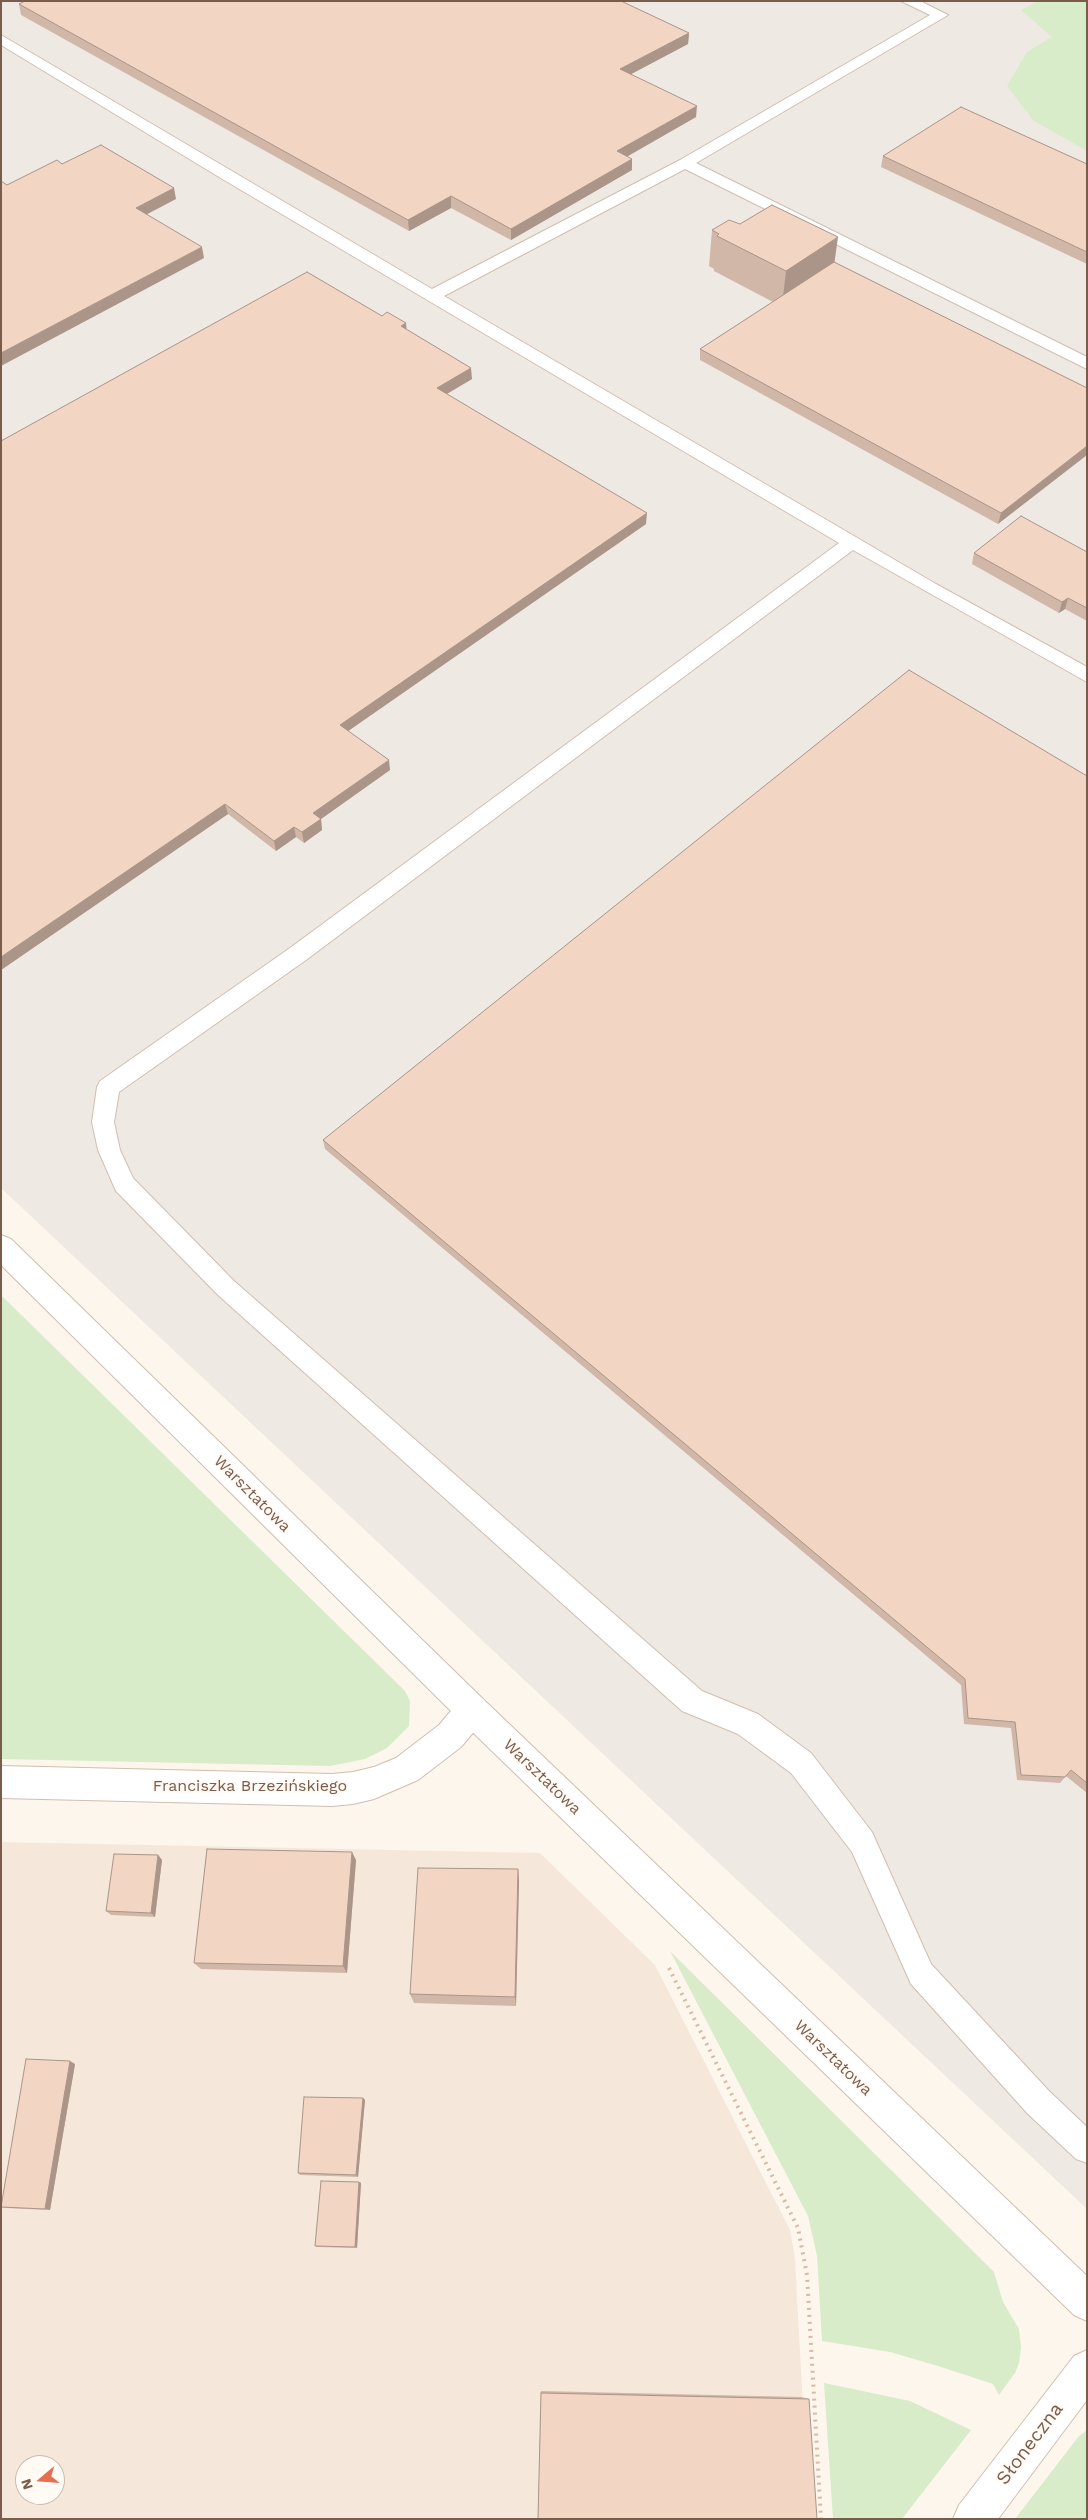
<!DOCTYPE html>
<meta charset="utf-8">
<style>
body{margin:0}
#map{position:relative;width:1088px;height:2520px;overflow:hidden;background:#fdf6ec;font-family:"Work Sans",sans-serif}
canvas{display:block}
.frame{position:absolute;inset:0;border:2px solid #7a5c4d;pointer-events:none}
.north{position:absolute;left:15px;top:2455px;width:50px;height:50px;box-sizing:border-box;background:#fffaf3;border:1px solid #cabbb1;border-radius:50%;rotate:252deg;font-size:14px;font-weight:700;line-height:20px;text-align:center;color:#7a5c4d}
.north::after{content:'';display:block;margin:auto;width:18px;height:22px;background:#e76f51;clip-path:polygon(50% 0,100% 100%,50% 72%,0 100%)}
</style>
<div id="map">
<canvas width="1088" height="2520"></canvas>
<div class="frame"></div>
<div class="north">N</div>
</div>
<script>
const ctx = document.querySelector('canvas').getContext('2d');
ctx.lineJoin = 'round';
function paint(path, color) { ctx.fillStyle = color; ctx.fill(path, 'evenodd'); }
const toPath = rows => new Path2D(rows.map(r => 'M' + r).join(''));
function trace(path, color, width, dash) { ctx.strokeStyle = color; ctx.lineWidth = width; ctx.lineCap = dash ? 'butt' : 'round'; ctx.setLineDash(dash || []); ctx.stroke(path); }
function write(font, color, halo, rows, align = 'center') {
  ctx.font = font + ' "Work Sans",sans-serif'; ctx.lineWidth = 4; ctx.setLineDash([]); ctx.textBaseline = 'middle'; ctx.strokeStyle = halo; ctx.fillStyle = color; for (const [text, x, y, turn = 0] of rows) {
    ctx.save(); ctx.translate(x, y); ctx.rotate((+turn || 0) * Math.PI / 180); ctx.textAlign = isNaN(turn) ? turn : align; if (halo) ctx.strokeText(text, 0, 0); ctx.fillText(text, 0, 0); ctx.restore();
  }
}
const residential = toPath([
 [1,1842,540,1853,655,1965,790,2230,795,2259,809,2519,1,2519],
 [25,2465,55,2465,55,2495,25,2495]
]);
const industrial = toPath([
 [1,1,1087,1,1087,2209,1,1188]
]);
const green = toPath([
 [1038,1,1087,1,1087,151,1034,121,1007,86,1027,52,1052,37,1021,10],
 [1,1295,405,1691,410,1701,409,1726,387,1748,365,1759,330,1766,1,1759],
 [670,1951,994,2272,1003,2302,1019,2329,1021,2347,1019,2363,1015,2373,999,2395,993,2384,938,2366,890,2352,822,2341,817,2256,808,2216],
 [824,2383,910,2401,971,2430,902,2519,833,2519],
 [1087,2430,1087,2519,1015,2519,1079,2436]
]);
const path = toPath([
 [669,1968,798,2228,807,2275,821,2519]
]);
const service = toPath([
 [901,1,920,1,948,15,696,163,1087,357,1087,369,685,169,444,296,936,584,1087,667,1087,682,853,550,306,960,119,1092,114,1122,120,1150,133,1178,234,1281,702,1691,758,1714,811,1753,872,1832,931,1964,1049,2091,1087,2127,1087,2163,1076,2159,1027,2113,911,1984,852,1852,791,1773,738,1734,682,1711,218,1295,116,1191,98,1150,92,1122,97,1087,100,1081,290,948,839,543,224,180,1,45,1,35,432,289,680,160,930,15,901,1]
]);
const minor = toPath([
 [472,1694,483,1699,488,1710,483,1721,461,1747,418,1780,374,1799,353,1804,332,1806,1,1798,1,1766,332,1774,353,1772,374,1767,396,1758,439,1725,461,1699,472,1694],
 [1087,2350,1087,2400,998,2519,953,2519,959,2505,1074,2356,1087,2350]
]);
const tertiary = toPath([
 [1,1235,11,1239,483,1699,1087,2276,1087,2321,1074,2315,461,1721,1,1265,1,1235]
]);
const wall = toPath([
 [19,4,689,33,688,44,631,74,696,117,627,156,632,170,511,240,451,208,409,231,21,15],
 [883,156,1087,164,1087,264,881,167],
 [740,224,834,262,1087,388,998,524,700,360,700,349,773,302,714,271,714,269,709,266,712,230],
 [406,329,472,379,447,394,646,524,348,731,390,770,321,819,322,830,304,843,296,837,276,851,228,814,1,970,1,441],
 [1087,552,1087,621,1065,609,1059,613,972,564,974,553],
 [1087,776,1087,1793,1066,1776,1060,1783,1017,1780,1011,1728,964,1724,961,1685,325,1149,323,1140],
 [158,1855,162,1860,155,1917,111,1915,106,1911],
 [356,1860,347,1973,201,1969,194,1963],
 [518,1869,519,1881,516,2006,414,2003,410,1994],
 [75,2064,50,2210,7,2208,1,2207],
 [363,2098,365,2100,358,2177,300,2175,298,2173],
 [359,2182,361,2183,357,2248,318,2247,315,2246],
 [541,2391,801,2397,809,2399,538,2519]
]);
const shadedWall = toPath([
 [689,33,688,44,620,80,620,69],
 [697,106,696,117,616,163,617,151],
 [632,159,632,170,511,240,511,229],
 [174,188,176,199,138,219,136,208],
 [451,196,451,208,409,231,408,220],
 [838,237,833,273,782,306,786,271],
 [202,247,204,258,1,366,1,353],
 [406,323,407,334,401,326],
 [471,368,472,379,438,399,437,388],
 [1087,446,1087,455,998,524,1001,513],
 [647,513,646,524,341,736,340,725],
 [1068,598,1065,609,1059,613,1062,602],
 [389,760,390,770,321,819,322,830,304,843,302,832,313,813],
 [225,804,228,814,1,970,1,957],
 [294,827,296,837,276,851,274,841],
 [352,1852,356,1860,347,1973,343,1966],
 [158,1855,162,1860,155,1917,151,1913],
 [518,1869,519,1881,516,2006,515,1997],
 [70,2061,75,2064,50,2210,45,2209],
 [363,2098,365,2100,358,2177,356,2175],
 [359,2182,361,2183,357,2248,355,2247]
]);
const building = toPath([
 [25,1,621,1,689,33,620,69,697,106,617,151,632,159,511,229,451,196,408,220,19,4,25,1],
 [961,107,1087,164,1087,252,883,156,961,107],
 [101,145,174,188,136,208,202,247,1,353,1,181,7,185,57,160,62,164,101,145],
 [772,205,838,237,786,271,717,236,719,234,712,230,729,220,740,224,772,205],
 [834,262,1087,388,1087,446,1001,513,700,349,834,262],
 [307,272,382,316,387,312,406,323,401,326,471,368,437,388,647,513,340,725,389,760,313,813,321,819,302,832,294,827,274,841,225,804,1,957,1,441,307,272],
 [1021,516,1087,552,1087,608,1068,598,1062,602,974,553,1021,516],
 [909,670,1087,776,1087,1783,1071,1770,1065,1777,1021,1775,1015,1722,968,1718,965,1679,323,1140,909,670],
 [207,1849,352,1852,343,1966,194,1963,207,1849],
 [114,1854,158,1855,151,1913,106,1911,114,1854],
 [418,1868,518,1869,515,1997,410,1994,418,1868],
 [26,2059,70,2061,45,2209,1,2207,26,2059],
 [304,2097,363,2098,356,2175,298,2173,304,2097],
 [321,2181,359,2182,355,2247,315,2246,321,2181],
 [541,2393,809,2399,817,2519,538,2519,541,2393]
]);
const streetNames = [
 ["Warsztatowa",252,1494,45],
 ["Warsztatowa",542,1777,44],
 ["Franciszka Brzezińskiego",250,1786],
 ["Warsztatowa",833,2058,44]
];
const nearStreetnames = [
 ["Słoneczna",1030,2444,-53]
];
paint(residential, '#f5e8da');
paint(industrial, '#efe9e4');
paint(green, '#d8ecc9');
trace(service, '#d1beb0', 2);
trace(minor, '#d1beb0', 2);
trace(tertiary, '#d1beb0', 2);
trace(path, '#d9b8a5', 4, [2, 5]);
paint(service, '#fff');
paint(minor, '#fff');
paint(tertiary, '#fff');
paint(wall, '#d1b7a8');
paint(shadedWall, '#aa9588');
paint(building, '#f3d5c3');
trace(building, '#aa9588', 1);
write('16px', '#7a5c4d', '#fffaf3', streetNames);
write('19px', '#7a5c4d', '#fffaf3', nearStreetnames);
</script>
